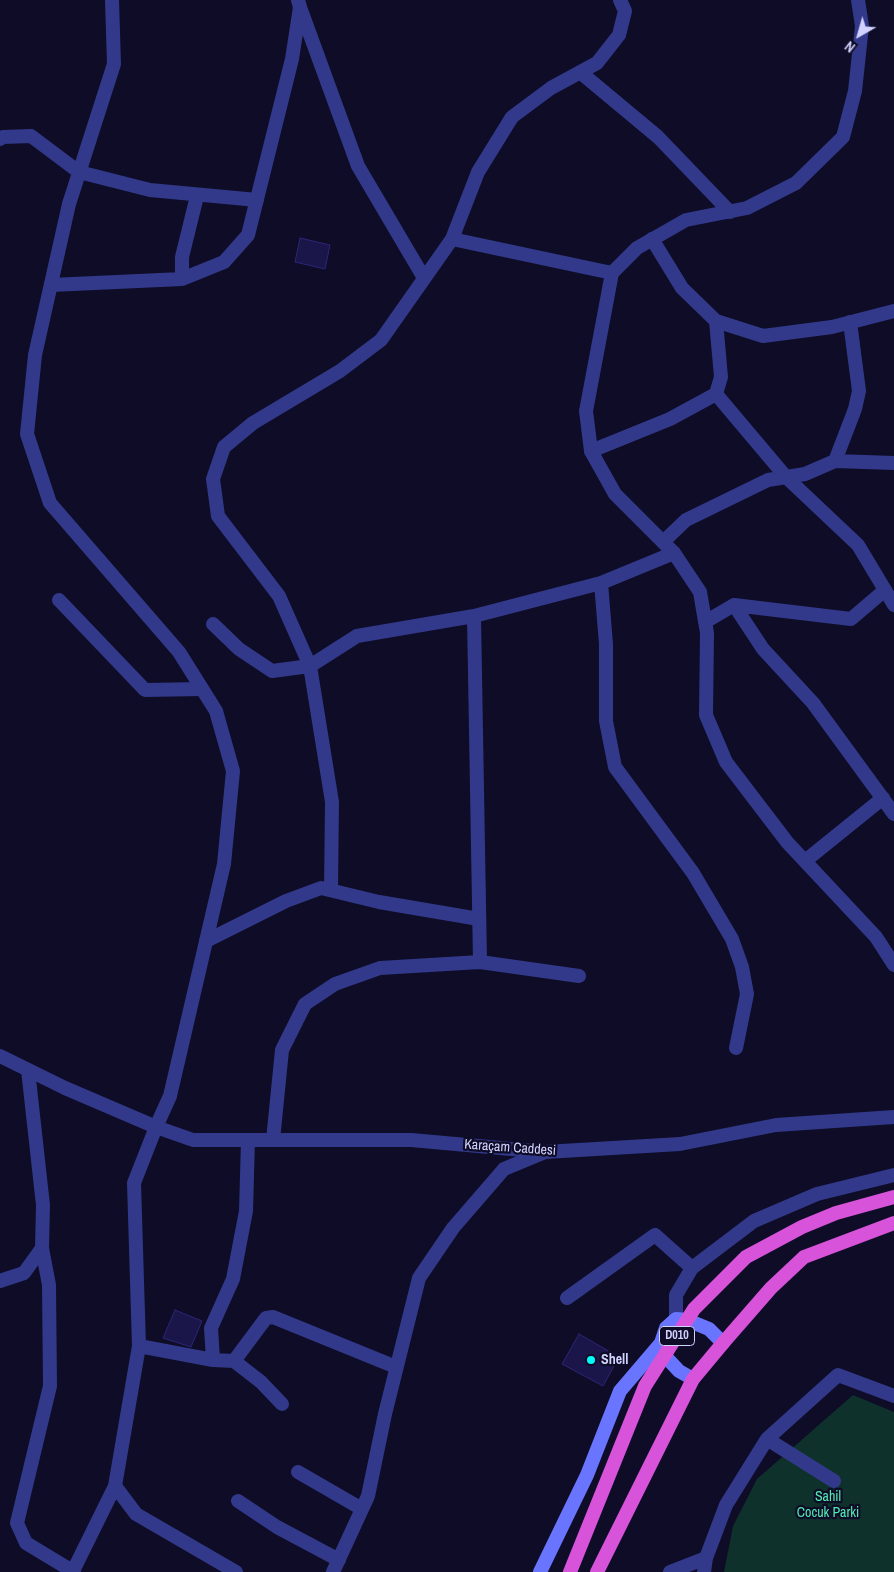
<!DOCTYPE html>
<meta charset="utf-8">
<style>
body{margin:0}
#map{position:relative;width:894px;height:1572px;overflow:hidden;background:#0e0c26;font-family:"Archivo Narrow",sans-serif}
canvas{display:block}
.north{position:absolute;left:834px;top:10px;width:50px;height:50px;-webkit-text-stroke:4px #0e0c26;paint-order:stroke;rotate:218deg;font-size:14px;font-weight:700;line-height:20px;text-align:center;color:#d2d2ff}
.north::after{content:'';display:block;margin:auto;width:18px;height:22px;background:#d2d2ff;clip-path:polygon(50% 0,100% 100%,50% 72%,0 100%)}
</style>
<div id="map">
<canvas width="894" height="1572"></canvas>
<div class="north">N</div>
</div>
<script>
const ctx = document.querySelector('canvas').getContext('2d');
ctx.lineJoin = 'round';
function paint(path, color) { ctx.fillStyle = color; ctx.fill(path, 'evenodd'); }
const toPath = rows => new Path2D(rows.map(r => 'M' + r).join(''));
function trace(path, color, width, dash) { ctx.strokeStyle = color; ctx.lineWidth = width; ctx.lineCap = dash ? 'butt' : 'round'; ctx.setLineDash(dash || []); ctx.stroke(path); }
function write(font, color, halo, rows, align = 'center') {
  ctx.font = font + ' "Archivo Narrow",sans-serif'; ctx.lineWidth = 4.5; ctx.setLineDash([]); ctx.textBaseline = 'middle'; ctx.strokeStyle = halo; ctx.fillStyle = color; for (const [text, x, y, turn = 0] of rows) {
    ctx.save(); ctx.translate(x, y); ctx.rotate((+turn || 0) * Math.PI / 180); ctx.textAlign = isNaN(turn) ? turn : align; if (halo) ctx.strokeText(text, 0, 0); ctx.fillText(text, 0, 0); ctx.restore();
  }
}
const green = toPath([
 [853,1395,894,1412,894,1572,724,1572,733,1526,757,1479]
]);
const building = toPath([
 [300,238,330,245,325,269,295,262,300,238],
 [175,1310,202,1321,191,1347,163,1338,175,1310],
 [579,1334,619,1357,603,1386,562,1364,579,1334]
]);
const minor = toPath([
 [301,10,358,166,424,278],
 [580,72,658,137,730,212],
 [0,139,3,137,31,136,79,172,150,190,257,200],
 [452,239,612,273],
 [652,239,682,288,716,321,763,336,832,327,894,311],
 [182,279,182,257,197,196],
 [51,285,182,279,224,262,248,235,292,59,300,7,298,0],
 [716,394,786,477,858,545,894,605],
 [591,451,670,419,716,394,721,377,716,321],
 [835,461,855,409,859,391,850,322],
 [663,542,686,520,768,480,805,474,835,461,894,463],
 [601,583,606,644,606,721,615,767,693,873,732,939,742,967,747,994,736,1048],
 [59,600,145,690,202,689],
 [474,616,480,962],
 [213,624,239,649,272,671,310,666,357,636,474,616,601,583,674,553],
 [331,890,332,802,310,666,279,596,218,516,213,479,224,447,253,423,340,371,381,340,452,239,478,172,512,117,551,88,597,63,619,35,625,11,620,0],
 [206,941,286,901,321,888,379,902,479,919],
 [0,1056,65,1088,156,1127,134,1183,139,1346,115,1486,136,1514,236,1572],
 [273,1140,282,1050,305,1004,335,984,380,968,480,962,579,976],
 [42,1248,49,1285,50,1386,17,1523,26,1543,74,1572],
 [0,1281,24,1273,42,1248,43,1205,28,1070],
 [139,1346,213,1360,234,1361,261,1382,282,1404],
 [213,1360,211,1328,233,1279,246,1211,248,1140],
 [234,1361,266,1318,273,1317,396,1367],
 [767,1439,834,1481],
 [298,1472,362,1509],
 [238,1501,277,1527,339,1560],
 [73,1571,115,1486],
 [333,1572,368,1496,385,1414,419,1278,453,1228,504,1169,545,1152],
 [670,1572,706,1558],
 [704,1572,706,1558,726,1505,767,1439,838,1375,894,1396]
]);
const tertiary = toPath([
 [112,0,114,64,69,204,35,355,27,434,50,503,179,652,216,711,233,771,224,864,170,1096,156,1127,193,1140,411,1140,545,1152,680,1144,776,1125,894,1117],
 [858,0,862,26,855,91,843,137,796,183,747,208,686,220,637,248,612,273,586,411,591,451,615,494,674,553,700,592,707,633,706,715,726,762,787,842,876,937,894,965],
 [734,605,763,649,813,703,894,814],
 [705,622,734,605,851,619,885,590],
 [805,861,883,798],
 [692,1268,754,1221,817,1194,894,1175],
 [567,1298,655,1235,692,1268,676,1295,676,1319]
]);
const secondary = toPath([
 [661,1346,664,1355,679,1371,693,1379],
 [540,1572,587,1475,620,1391,661,1343,666,1328,676,1319,687,1320,709,1329,723,1343]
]);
const trunk = toPath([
 [570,1572,645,1386,694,1309,746,1257,802,1227,836,1213,894,1197],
 [597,1572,693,1379,723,1343,771,1288,804,1257,894,1223]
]);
const markers = [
 [591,1360,5,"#00fdfa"]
];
const shields = [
 [677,1336,35]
];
const shieldNames = [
 ["D010",677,1336]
];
const streetNames = [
 ["Karaçam Caddesi",510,1148,4]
];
const poiNames = [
 ["Shell",601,1360]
];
const parkNames = [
 ["Sahil",828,1497],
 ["Cocuk Parki",828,1513]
];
paint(green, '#0f312c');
paint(building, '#1b1649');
trace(building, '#2d2678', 1);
trace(minor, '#32398a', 14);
trace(tertiary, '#32398a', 14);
trace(secondary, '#6975ff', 14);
trace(trunk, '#d653da', 14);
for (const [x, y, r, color] of markers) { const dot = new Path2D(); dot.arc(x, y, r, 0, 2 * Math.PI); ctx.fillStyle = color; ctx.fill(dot); trace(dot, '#0e0c26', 2); }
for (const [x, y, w] of shields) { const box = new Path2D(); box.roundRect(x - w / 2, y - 9.5, w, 19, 4); ctx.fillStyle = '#0e0c26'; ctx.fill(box); trace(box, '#d2d2ff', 1); }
write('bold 12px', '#d2d2ff', null, shieldNames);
write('14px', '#d2d2ff', '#0e0c26', streetNames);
write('bold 14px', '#d2d2ff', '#0e0c26', poiNames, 'left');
write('14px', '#51ecb4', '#0e0c26', parkNames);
</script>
